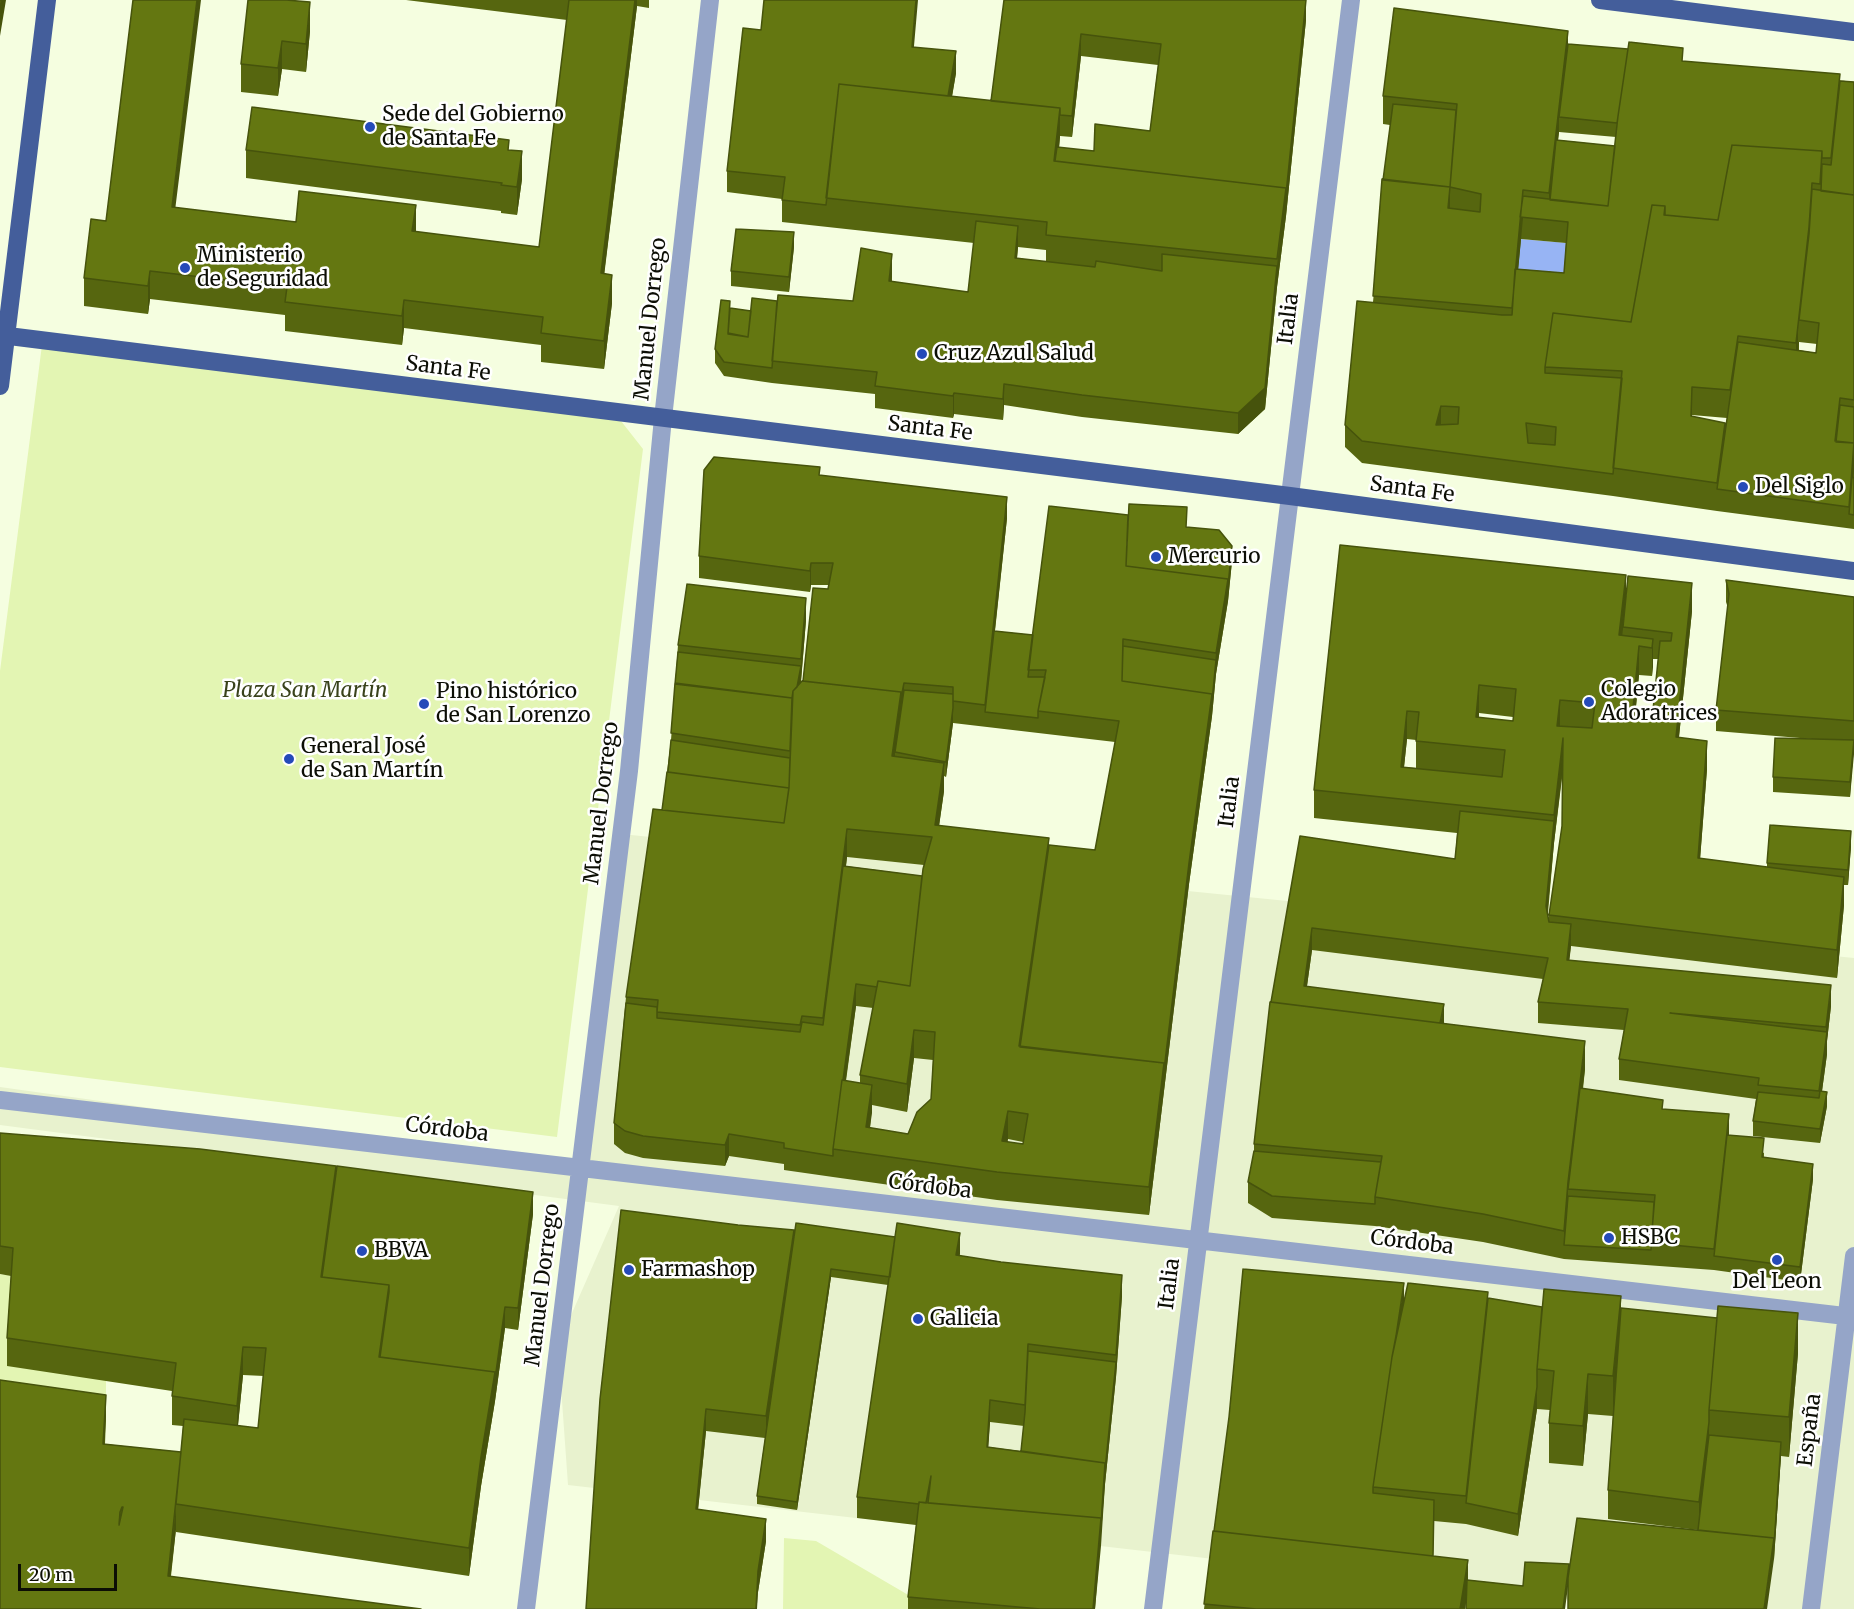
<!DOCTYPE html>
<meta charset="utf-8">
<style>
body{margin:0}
#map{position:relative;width:1854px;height:1609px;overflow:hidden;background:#f5fee0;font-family:Merriweather,serif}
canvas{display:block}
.scale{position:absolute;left:18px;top:1564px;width:99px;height:27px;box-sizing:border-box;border:3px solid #0c0e05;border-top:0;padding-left:8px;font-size:18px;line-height:21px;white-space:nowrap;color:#0c0e05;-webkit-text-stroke:4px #fff;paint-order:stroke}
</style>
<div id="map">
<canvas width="1854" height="1609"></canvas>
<div class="scale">20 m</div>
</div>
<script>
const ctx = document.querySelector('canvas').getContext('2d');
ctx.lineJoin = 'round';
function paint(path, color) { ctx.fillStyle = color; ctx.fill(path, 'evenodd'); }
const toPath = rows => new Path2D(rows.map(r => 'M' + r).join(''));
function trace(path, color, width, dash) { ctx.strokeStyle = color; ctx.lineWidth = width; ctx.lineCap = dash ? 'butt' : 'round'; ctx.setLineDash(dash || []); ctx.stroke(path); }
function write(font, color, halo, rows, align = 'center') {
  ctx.font = font + ' Merriweather,serif'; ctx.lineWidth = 5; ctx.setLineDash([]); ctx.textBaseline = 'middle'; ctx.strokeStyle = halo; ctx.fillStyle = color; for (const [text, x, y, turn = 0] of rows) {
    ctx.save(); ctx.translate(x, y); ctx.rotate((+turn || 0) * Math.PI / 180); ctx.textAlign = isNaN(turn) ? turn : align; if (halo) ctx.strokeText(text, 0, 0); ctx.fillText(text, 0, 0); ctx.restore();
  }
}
const built = toPath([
 [621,834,1854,958,1854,1609,1650,1609,568,1485,558,1345,619,1206,0,1125,0,1087,579,1168]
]);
const green = toPath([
 [42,345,621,421,643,449,557,1137,0,1067,0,671],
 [0,1274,13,1276,106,1380,106,1417,0,1402],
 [784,1538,816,1541,910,1596,908,1609,783,1609]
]);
const water = toPath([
 [1520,239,1568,243,1564,294,1515,291]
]);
const minor = toPath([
 [0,1100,1854,1317],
 [526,1609,629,771,663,418,710,0],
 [1153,1609,1351,0],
 [1811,1609,1854,1256]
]);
const major = toPath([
 [1600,0,1854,32],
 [0,335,1290,496,1854,571],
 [0,386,47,0]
]);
const wall = toPath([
 [248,0,310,31,306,72,282,69,278,96,241,92,241,64],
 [406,0,649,0,649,8,637,6,604,274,612,303,604,369,541,362,541,345,404,328,402,345,285,331,285,315,150,299,148,314,84,306,84,278,175,208,296,222,416,232,539,247,567,20],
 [1004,0,1306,20,1286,216,1277,287,1265,409,1238,434,1082,417,1004,405,1003,420,954,414,953,418,875,408,875,394,772,383,724,376,715,363,715,349,730,308,751,311,777,301,853,301,892,275,892,282,968,292,974,243,782,222,782,199,727,192,727,171,914,47,956,73,952,97,991,101],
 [1081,56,1158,65,1150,131,1094,151,1059,148,1060,136,1072,137],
 [1018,247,1046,250,1046,262,1017,258],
 [1568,44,1683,61,1854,82,1854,529,1717,511,1613,496,1362,463,1345,447,1345,425,1373,302,1390,125,1383,124,1383,96],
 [1559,132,1616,137,1615,146,1558,140],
 [1521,239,1566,243,1564,273,1518,269],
 [1799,342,1817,344,1816,353,1799,350],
 [1692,415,1727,418,1725,430,1692,416],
 [246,150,509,150,522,179,517,215,501,213,501,211,246,178],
 [794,247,789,292,731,286,731,271],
 [820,475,1007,518,995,631,1033,635,1187,527,1232,561,1228,601,1216,674,1212,716,1189,884,1149,1215,997,1200,833,1177,784,1170,784,1164,729,1156,725,1166,643,1158,625,1153,614,1144,614,1123,626,997,662,810,671,740,678,645,806,620,801,682,803,681,829,585,811,585,810,592,699,578,699,556],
 [953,723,1115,742,1095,850,1049,845,939,826,944,791,944,776,946,777],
 [847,857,924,865,922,876,846,866],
 [856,1006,873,1008,860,1075,860,1083,846,1081],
 [914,1058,933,1060,931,1099,908,1134,870,1128,872,1105,907,1112],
 [1008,1139,1023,1142,1023,1144,1007,1142],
 [1340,545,1626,600,1692,611,1679,737,1707,769,1700,859,1767,867,1767,863,1851,846,1848,885,1844,885,1844,905,1837,978,1571,946,1569,960,1831,1006,1827,1041,1827,1054,1822,1091,1827,1106,1820,1143,1753,1136,1753,1121,1756,1099,1619,1080,1619,1059,1624,1030,1538,1023,1538,1002,1543,979,1312,950,1307,986,1444,1023,1585,1069,1583,1089,1663,1109,1729,1135,1764,1153,1764,1158,1813,1179,1800,1282,1714,1270,1564,1259,1483,1242,1375,1226,1272,1218,1248,1203,1248,1182,1254,1151,1254,1144,1271,1002,1300,836,1455,859,1457,833,1314,818,1314,790],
 [1653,659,1659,659,1652,720,1635,718,1639,675,1652,676],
 [1479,713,1513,717,1513,721,1479,718],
 [1407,739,1416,740,1416,768,1404,767],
 [1563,770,1562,826,1549,915,1549,922,1548,913,1554,843],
 [1726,580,1854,597,1854,742,1850,797,1773,792,1773,777,1812,739,1716,731,1716,710,1728,608,1726,602],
 [0,1133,336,1176,533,1214,518,1330,505,1328,495,1401,481,1486,469,1576,176,1532,176,1529,171,1576,0,1609,106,1417,105,1444,181,1452,183,1426,172,1425,172,1391,7,1366,7,1338,11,1276,0,1274],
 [243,1375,264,1376,258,1428,238,1426],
 [794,1243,959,1256,1122,1296,1116,1377,1105,1484,1095,1609,908,1609,908,1597,916,1525,857,1518,857,1497,888,1285,831,1277,797,1510,757,1504,757,1496,765,1438,706,1431,698,1509,766,1541,758,1592,586,1609],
 [990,1422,1024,1426,1021,1451,988,1447],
 [1488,1298,1542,1307,1621,1308,1798,1353,1789,1457,1781,1456,1774,1559,1568,1583,1466,1603,1465,1609,1204,1609,1214,1531,1404,1302],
 [1537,1409,1550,1410,1549,1423,1549,1463,1583,1466,1588,1414,1613,1416,1608,1490,1608,1519,1698,1530,1569,1575,1523,1586,1468,1580,1433,1556,1434,1521,1466,1524,1518,1536]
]);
const shadedWall = toPath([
 [2,0,6,0,0,36,0,15],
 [197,0,201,0,172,235,172,207],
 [635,0,637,0,637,6,601,301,601,273],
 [916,0,918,0,912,69,912,47],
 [1306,0,1306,20,1286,216,1286,194],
 [310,2,310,31,306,72,306,44],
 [1568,31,1568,59,1559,117,1559,132,1550,207,1549,207,1549,193],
 [1081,34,1081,56,1072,137,1072,116],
 [282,41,282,69,278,96,278,68],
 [956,51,956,73,947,124,947,102],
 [1060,108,1060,137,1057,168,1054,161],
 [522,151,522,179,517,215,517,187],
 [1450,187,1450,215,1448,208],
 [1286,188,1286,216,1277,287,1265,409,1238,434,1238,413,1277,266],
 [1523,190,1523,218,1512,336,1512,308],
 [416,205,416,233,412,231],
 [1018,226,1018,247,1015,279,1015,258],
 [794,232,794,247,789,292,789,277],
 [892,254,892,275,889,303,889,281],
 [150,271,150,299,148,314,148,286],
 [612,275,612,303,604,369,604,341],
 [404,300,404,328,402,345,402,316],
 [1798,323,1798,342,1799,342,1796,371,1796,343],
 [1004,384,1004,405,1003,420,1003,399],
 [1692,387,1692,415,1691,444,1691,416],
 [954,393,954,414,953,418,953,396],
 [1441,406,1441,428,1436,425],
 [1854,449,1854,471,1850,514,1849,514,1849,507],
 [1007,497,1007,518,986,712,985,712,985,705],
 [1232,546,1232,561,1228,601,1216,674,1212,716,1189,884,1149,1215,1149,1187,1189,863,1212,694,1216,653],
 [811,563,811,585,810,592,810,571],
 [1626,575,1626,603,1619,663,1619,635],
 [1692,583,1692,611,1676,765,1676,737],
 [806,598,806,620,801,680,793,719,793,705,801,666],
 [1653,639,1653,667,1652,676,1652,648],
 [1639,646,1639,675,1632,746,1632,718],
 [904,683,904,704,895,752,895,766,892,756,901,692],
 [1479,685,1479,713,1476,746,1476,717],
 [1560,700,1560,728,1557,726],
 [953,708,953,723,946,777,946,762],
 [1407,711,1407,739,1401,795,1401,767],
 [1563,738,1563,766,1554,843,1546,927,1546,906,1554,815],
 [1854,740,1854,754,1850,797,1850,782],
 [1707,741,1707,769,1698,886,1698,858],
 [944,763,944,791,935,854,935,825],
 [847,829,847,857,823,1047,823,1018],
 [1851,831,1851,846,1848,885,1848,870],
 [1844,877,1844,905,1837,978,1837,950],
 [1571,924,1571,946,1567,982,1567,960],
 [1312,928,1312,950,1304,1007,1304,986],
 [856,984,856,1006,836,1150,833,1149],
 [1831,985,1831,1006,1827,1041,1827,1054,1819,1113,1819,1091,1826,1039,1826,1027],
 [1444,1004,1444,1025,1439,1029],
 [914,1030,914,1058,907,1112,907,1084],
 [1585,1041,1585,1069,1570,1189,1568,1189,1568,1210,1564,1245,1564,1259,1564,1231,1568,1182],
 [872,1085,872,1113,866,1155,866,1127],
 [1827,1092,1827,1106,1820,1143,1820,1129],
 [1008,1111,1008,1139,1002,1169,1002,1141],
 [1729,1114,1729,1135,1714,1256,1714,1270,1714,1249],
 [729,1134,729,1156,725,1166,725,1145],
 [1813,1164,1813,1179,1800,1282,1800,1267],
 [336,1166,336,1194,321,1283,321,1277],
 [533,1192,533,1214,518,1330,518,1308],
 [794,1230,794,1251,766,1438,766,1416],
 [960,1233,960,1254,956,1277,956,1255],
 [831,1269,831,1277,797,1510,797,1502],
 [1122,1275,1122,1296,1116,1377,1105,1484,1105,1470,1116,1362],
 [1404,1283,1404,1305,1374,1487],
 [1621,1296,1621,1336,1613,1416,1613,1376],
 [505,1307,505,1328,495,1401,481,1486,469,1576,469,1548,481,1457],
 [1798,1313,1798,1353,1789,1457,1789,1417],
 [243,1347,243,1375,237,1434,237,1406],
 [1588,1374,1588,1414,1583,1466,1583,1426],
 [1537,1387,1537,1409,1518,1536,1518,1514],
 [106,1395,106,1417,103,1466,103,1444],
 [990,1400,990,1422,987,1468,987,1447],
 [706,1409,706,1431,696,1530,696,1509],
 [1709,1422,1709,1450,1699,1530,1699,1502],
 [1781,1442,1781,1456,1774,1559,1767,1609,1764,1609,1774,1538],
 [1105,1463,1105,1484,1101,1546,1095,1609,1093,1609],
 [176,1508,176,1529,168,1598,168,1576],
 [766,1519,766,1541,758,1592,757,1609,756,1609,758,1571],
 [1468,1560,1468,1588,1465,1609,1460,1609],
 [1569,1564,1569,1579,1565,1609,1563,1609]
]);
const building = toPath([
 [0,0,2,0,0,15,0,0],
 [133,0,197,0,172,207,296,222,299,191,416,205,412,231,539,247,569,0,635,0,601,273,612,275,604,341,541,333,543,317,404,300,402,316,285,302,287,287,150,271,148,286,84,278,91,219,106,221,133,0],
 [248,0,286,0,310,2,306,44,282,41,278,68,241,64,248,0],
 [764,0,916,0,912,47,956,51,948,96,839,84,826,205,782,200,785,177,727,171,743,28,761,30,764,0],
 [1004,0,1306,0,1286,194,1286,188,1055,161,1057,147,1094,151,1095,124,1150,131,1161,44,1081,34,1072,116,1060,115,1060,108,991,101,1004,0],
 [1394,8,1568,31,1549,193,1523,190,1512,308,1373,296,1382,179,1450,187,1457,104,1383,96,1394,8],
 [1450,187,1481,194,1480,212,1448,208,1450,187],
 [1629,42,1683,48,1682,61,1840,74,1831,158,1822,158,1822,151,1732,145,1718,220,1665,215,1665,206,1652,205,1631,322,1553,313,1545,367,1545,373,1622,378,1613,474,1362,441,1345,425,1357,301,1502,315,1512,315,1515,269,1564,273,1568,222,1520,217,1523,196,1608,206,1618,116,1629,42],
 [1441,406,1459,407,1458,424,1436,425,1441,406],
 [1526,423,1556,427,1555,445,1528,443,1526,423],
 [1568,44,1628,49,1617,123,1559,117,1568,44],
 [1840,81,1854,82,1854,195,1821,191,1822,164,1831,165,1840,81],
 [839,84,1060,108,1054,161,1286,188,1277,259,1046,235,1047,222,826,198,839,84],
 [1393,104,1456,110,1450,187,1383,180,1393,104],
 [252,107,509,140,508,150,522,151,517,187,501,185,502,183,246,150,252,107],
 [1556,140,1615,146,1608,206,1550,200,1556,140],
 [1732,145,1822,151,1820,184,1812,183,1809,227,1796,343,1738,336,1730,390,1692,387,1691,416,1725,423,1717,483,1613,468,1622,371,1545,367,1553,313,1631,322,1652,205,1665,206,1664,215,1718,220,1732,145],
 [1812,189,1854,195,1854,400,1840,398,1835,441,1854,443,1849,507,1717,489,1738,342,1816,353,1819,323,1799,320,1809,234,1812,189],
 [976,221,1018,226,1015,258,1095,267,1096,261,1162,271,1162,254,1277,266,1265,388,1238,413,1082,395,1004,384,1003,399,954,393,953,396,875,386,877,372,772,361,778,295,853,301,861,248,892,254,889,281,968,292,976,221],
 [736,229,794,232,789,277,731,271,736,229],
 [752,298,777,301,772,368,724,362,715,349,721,300,730,301,728,333,748,337,752,298],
 [730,308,751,311,748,337,728,334,730,308],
 [1840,405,1854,407,1854,443,1836,442,1840,405],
 [714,457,820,467,819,475,1007,497,985,705,953,701,953,687,904,683,901,698,901,692,803,681,813,588,828,589,833,563,811,563,810,571,699,556,704,470,714,457],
 [1852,477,1854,478,1854,515,1849,514,1852,477],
 [1129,504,1187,507,1186,527,1219,530,1232,546,1228,586,1228,579,1126,566,1129,504],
 [1049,506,1128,515,1126,566,1228,579,1216,653,1123,639,1122,681,1212,694,1189,863,1164,1070,1164,1063,1020,1047,1049,845,1095,850,1119,721,1038,711,1046,670,1028,670,1049,506],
 [1340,545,1626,575,1619,635,1653,639,1652,648,1639,646,1632,718,1652,720,1660,641,1671,641,1672,633,1623,627,1628,576,1692,583,1676,737,1707,741,1698,858,1844,877,1837,950,1549,915,1562,826,1563,738,1554,815,1314,790,1340,545],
 [1479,685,1516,689,1513,721,1476,717,1479,685],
 [1560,700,1595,703,1592,728,1557,726,1560,700],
 [1407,711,1419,712,1416,741,1505,750,1502,777,1401,767,1407,711],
 [1726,580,1854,597,1854,721,1716,710,1729,594,1726,580],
 [687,584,806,598,801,659,678,645,687,584],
 [994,631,1033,635,1028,677,1045,677,1038,711,1038,718,985,712,994,631],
 [1123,646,1216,660,1212,701,1212,694,1122,681,1123,646],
 [678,652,801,666,797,687,793,691,792,698,675,684,678,652],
 [802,681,901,692,892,756,944,763,935,825,1049,838,1019,1046,1164,1063,1149,1187,997,1172,833,1149,842,1080,872,1085,866,1127,908,1134,917,1112,931,1099,935,1032,914,1030,907,1084,860,1075,878,981,910,986,923,869,932,837,847,829,823,1018,802,1016,800,1025,657,1012,658,1000,626,997,653,809,784,823,789,787,793,691,802,681],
 [1008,1111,1028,1114,1023,1144,1002,1141,1008,1111],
 [675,683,792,698,790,751,671,733,675,683],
 [904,690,953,694,953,708,946,762,895,752,904,690],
 [1775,738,1854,740,1850,782,1773,777,1775,738],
 [671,740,790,758,789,788,668,772,671,740],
 [667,772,789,788,784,823,662,810,667,772],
 [1460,811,1554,821,1546,906,1549,922,1571,924,1567,960,1831,985,1826,1027,1670,1013,1827,1032,1819,1091,1758,1085,1759,1078,1619,1059,1628,1009,1538,1002,1548,958,1312,928,1304,986,1444,1004,1440,1023,1271,1002,1300,836,1455,859,1460,811],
 [1770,825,1851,831,1848,870,1767,863,1770,825],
 [843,866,922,876,910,986,878,981,877,987,856,984,843,1080,842,1080,833,1149,833,1156,784,1148,784,1143,729,1134,725,1145,643,1136,625,1131,614,1123,626,1003,657,1007,657,1018,800,1032,802,1022,823,1025,843,866],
 [1270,1002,1585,1041,1568,1182,1564,1231,1483,1214,1375,1197,1382,1156,1254,1144,1270,1002],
 [1580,1088,1663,1100,1662,1109,1729,1114,1714,1249,1651,1243,1655,1195,1568,1189,1580,1088],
 [1820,1091,1827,1092,1820,1129,1753,1121,1758,1092,1819,1098,1820,1091],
 [0,1133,200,1149,336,1166,321,1277,389,1285,379,1357,495,1372,481,1457,469,1548,176,1504,184,1419,258,1428,266,1348,243,1347,237,1406,172,1396,176,1363,7,1338,13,1248,0,1246,0,1133],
 [1727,1135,1764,1138,1762,1157,1813,1164,1800,1267,1714,1256,1727,1135],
 [1254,1151,1381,1162,1375,1197,1375,1204,1272,1196,1248,1182,1254,1151],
 [337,1166,533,1192,518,1308,505,1307,495,1379,495,1372,380,1357,389,1292,389,1285,322,1277,337,1166],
 [1568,1196,1654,1202,1651,1250,1564,1245,1568,1196],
 [621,1210,738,1225,794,1230,766,1416,706,1409,696,1509,766,1519,758,1571,756,1609,586,1609,600,1399,621,1210],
 [796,1223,895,1237,890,1277,831,1269,797,1502,757,1496,796,1223],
 [897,1223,960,1233,956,1255,1001,1262,1122,1275,1116,1355,1028,1344,1025,1405,990,1400,987,1447,1105,1463,1101,1524,1101,1518,928,1503,931,1476,926,1503,919,1502,919,1504,857,1497,897,1223],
 [1243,1269,1404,1283,1396,1336,1392,1357,1373,1487,1373,1493,1434,1500,1433,1556,1214,1531,1229,1417,1243,1269],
 [1408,1283,1488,1292,1466,1496,1373,1487,1392,1357,1408,1283],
 [1544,1289,1621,1296,1613,1376,1588,1374,1583,1426,1549,1423,1554,1371,1537,1369,1544,1289],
 [1488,1298,1542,1307,1537,1369,1537,1387,1518,1514,1466,1503,1488,1298],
 [1718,1306,1798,1313,1789,1417,1709,1410,1718,1306],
 [1621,1308,1717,1318,1709,1410,1709,1422,1699,1502,1608,1490,1621,1308],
 [1028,1351,1116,1362,1105,1470,1105,1463,1021,1451,1025,1412,1028,1351],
 [0,1380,106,1395,103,1444,181,1452,168,1576,421,1609,0,1609,0,1380],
 [122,1507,123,1507,119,1525,120,1512,122,1507],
 [1709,1435,1781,1442,1774,1545,1774,1538,1698,1530,1709,1435],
 [919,1502,1101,1518,1093,1609,1040,1609,908,1597,919,1502],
 [1577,1518,1774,1538,1764,1609,1568,1609,1568,1578,1577,1518],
 [1213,1531,1468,1560,1460,1609,1256,1609,1204,1604,1213,1531],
 [1525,1562,1569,1564,1563,1609,1466,1609,1467,1580,1523,1586,1525,1562]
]);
const markers = [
 [370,127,6,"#254ab9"],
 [185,268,6,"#254ab9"],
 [922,354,6,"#254ab9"],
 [1743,487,6,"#254ab9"],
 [1156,557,6,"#254ab9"],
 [1589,702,6,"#254ab9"],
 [424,704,6,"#254ab9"],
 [289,759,6,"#254ab9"],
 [1609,1238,6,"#254ab9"],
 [362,1251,6,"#254ab9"],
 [1777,1260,6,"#254ab9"],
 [629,1270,6,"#254ab9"],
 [918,1319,6,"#254ab9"]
];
const poiNames = [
 ["Sede del Gobierno",382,115],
 ["de Santa Fe",382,139],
 ["Ministerio",197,256],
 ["de Seguridad",197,280],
 ["Cruz Azul Salud",934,354],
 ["Del Siglo",1755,487],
 ["Mercurio",1168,557],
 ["Colegio",1601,690],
 ["Adoratrices",1601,714],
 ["Pino histórico",436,692],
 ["de San Lorenzo",436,716],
 ["General José",301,747],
 ["de San Martín",301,771],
 ["HSBC",1621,1238],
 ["BBVA",374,1251],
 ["Farmashop",641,1270],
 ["Del Leon",1777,1282,"center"],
 ["Galicia",930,1319]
];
const streetNames = [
 ["Manuel Dorrego",651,319,-84],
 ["Italia",1289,319,-83],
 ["Santa Fe",448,369,7],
 ["Santa Fe",930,429,7],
 ["Santa Fe",1412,490,8],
 ["Italia",1230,802,-83],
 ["Manuel Dorrego",602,803,-83],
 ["Córdoba",447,1130,7],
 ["Córdoba",930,1187,7],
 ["Córdoba",1412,1243,7],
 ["Italia",1170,1284,-83],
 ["Manuel Dorrego",543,1285,-83],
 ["España",1810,1430,-83]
];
const parkNames = [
 ["Plaza San Martín",305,691]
];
paint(built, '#e8f2ce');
paint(green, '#e3f5b3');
paint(water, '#97b4f4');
trace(minor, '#95a5c8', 18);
trace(major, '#445e9b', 18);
paint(wall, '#56660f');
paint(shadedWall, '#46530c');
paint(building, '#647711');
trace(building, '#46530c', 1.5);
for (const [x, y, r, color] of markers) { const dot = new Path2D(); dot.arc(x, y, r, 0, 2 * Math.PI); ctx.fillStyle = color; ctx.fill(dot); trace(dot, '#fff', 2); }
write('21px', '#0c0e05', '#fff', poiNames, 'left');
write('21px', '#0c0e05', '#fff', streetNames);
write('italic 21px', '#39421b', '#fff', parkNames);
</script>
